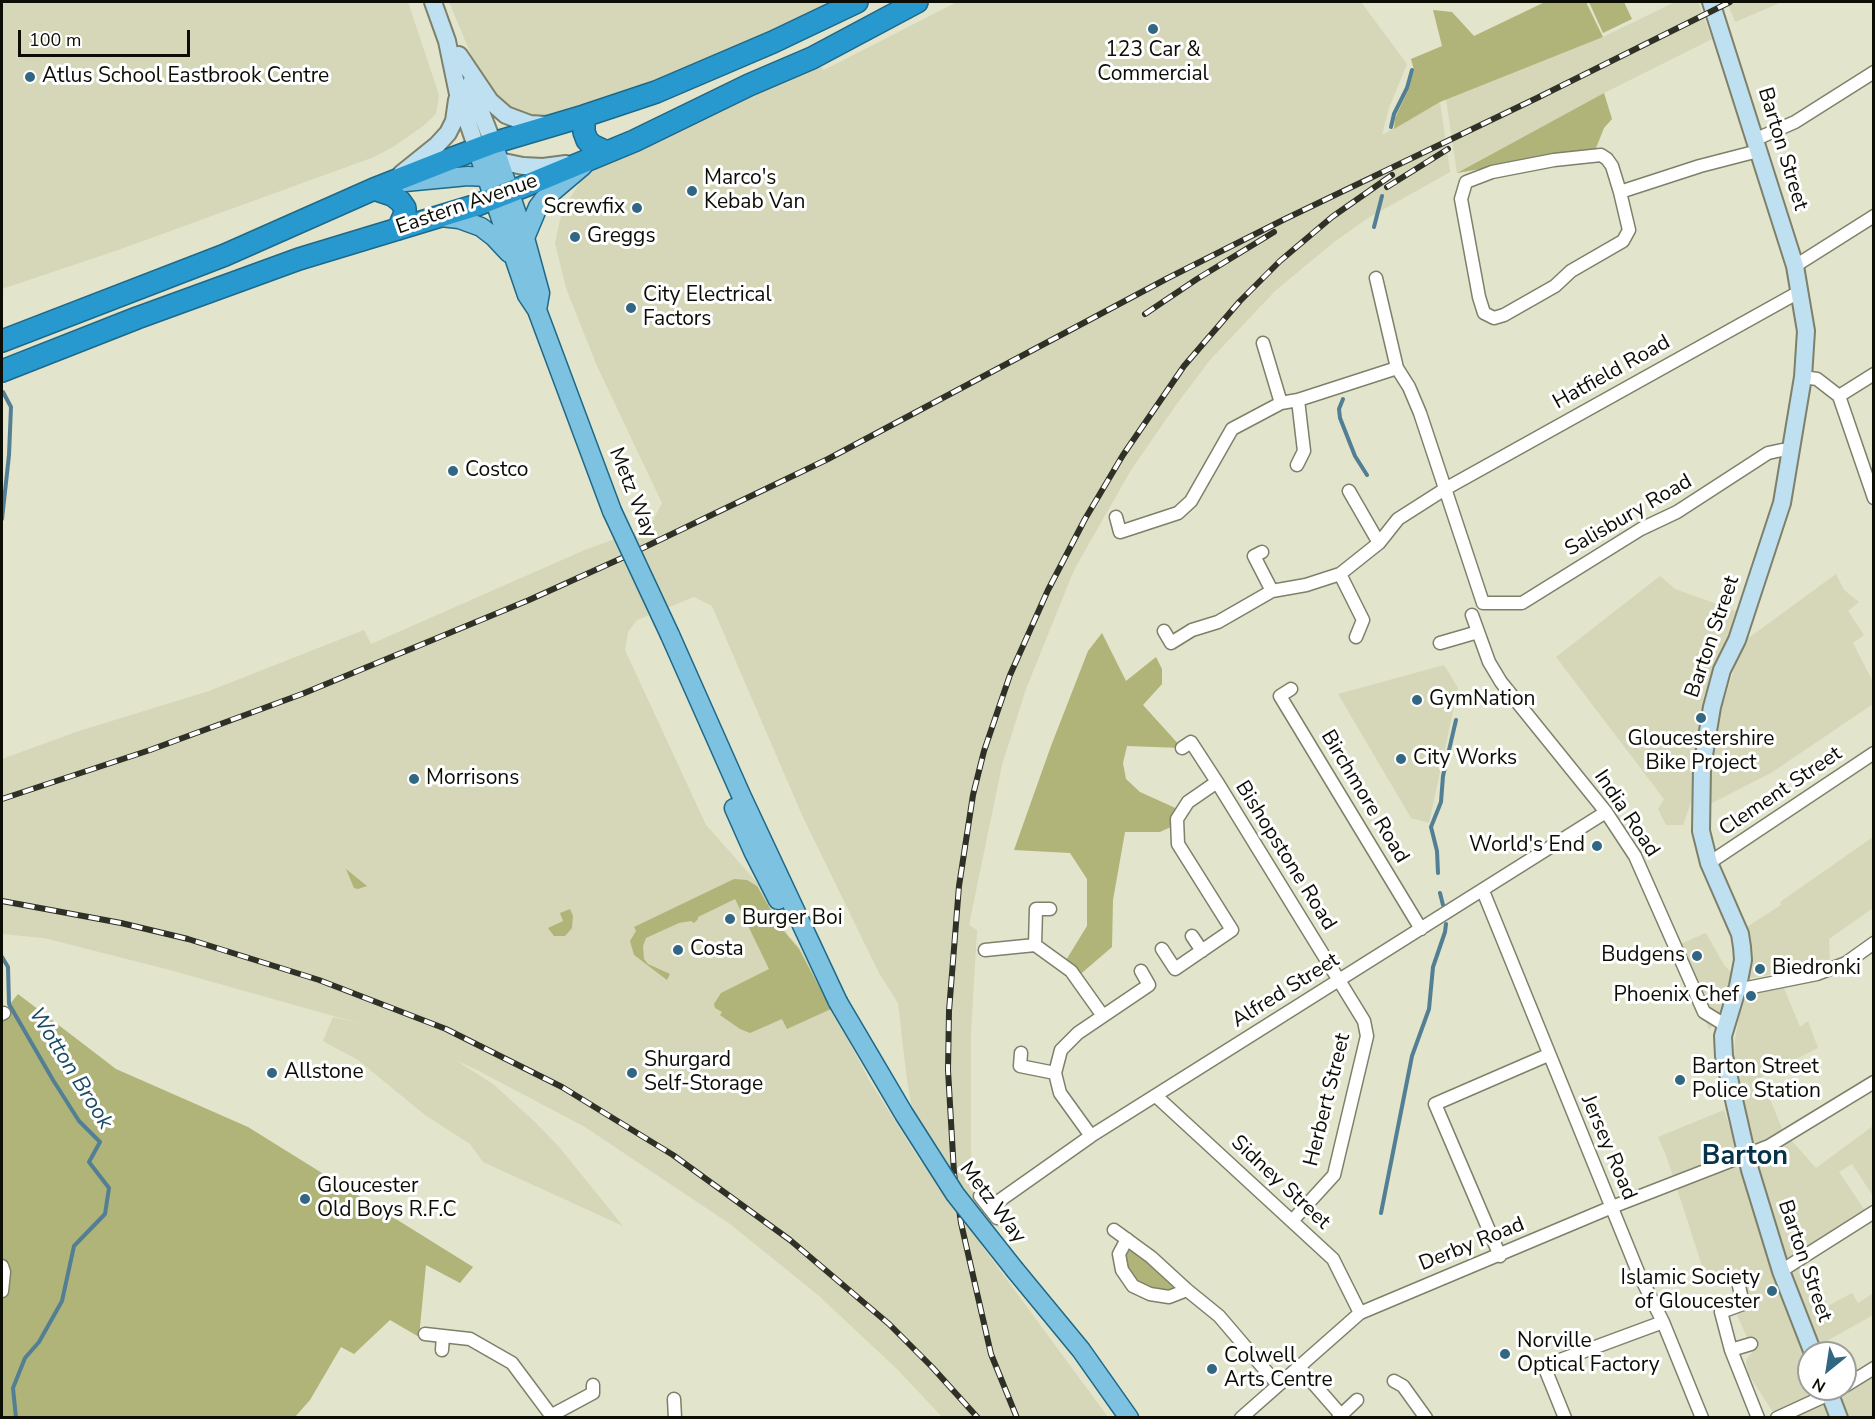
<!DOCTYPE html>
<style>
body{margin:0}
#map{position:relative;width:1875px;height:1419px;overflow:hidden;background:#e2e4cb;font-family:"Nunito Sans",sans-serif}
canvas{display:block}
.frame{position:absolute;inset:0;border:3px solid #0c0d05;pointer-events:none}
.north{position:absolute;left:1797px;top:1341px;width:60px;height:60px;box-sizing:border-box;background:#fff;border:2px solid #9e9e9b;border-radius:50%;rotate:210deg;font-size:16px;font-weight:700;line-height:24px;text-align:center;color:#0c0d05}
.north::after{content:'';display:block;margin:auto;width:21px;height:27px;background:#326783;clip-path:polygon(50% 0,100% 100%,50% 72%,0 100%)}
.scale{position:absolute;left:18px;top:30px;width:172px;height:27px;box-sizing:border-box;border:3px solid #0c0d05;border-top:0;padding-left:8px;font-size:18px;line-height:21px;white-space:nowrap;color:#0c0d05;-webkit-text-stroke:4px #fff;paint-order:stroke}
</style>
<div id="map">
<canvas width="1875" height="1419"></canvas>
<div class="frame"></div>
<div class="north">N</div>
<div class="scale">100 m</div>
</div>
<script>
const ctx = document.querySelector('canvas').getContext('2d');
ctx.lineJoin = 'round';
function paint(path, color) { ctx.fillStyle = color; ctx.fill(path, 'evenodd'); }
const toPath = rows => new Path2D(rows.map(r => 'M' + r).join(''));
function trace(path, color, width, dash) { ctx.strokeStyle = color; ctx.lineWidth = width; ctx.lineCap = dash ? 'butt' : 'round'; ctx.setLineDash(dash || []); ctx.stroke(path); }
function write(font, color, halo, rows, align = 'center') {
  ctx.font = font + ' "Nunito Sans",sans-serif'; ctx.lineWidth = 6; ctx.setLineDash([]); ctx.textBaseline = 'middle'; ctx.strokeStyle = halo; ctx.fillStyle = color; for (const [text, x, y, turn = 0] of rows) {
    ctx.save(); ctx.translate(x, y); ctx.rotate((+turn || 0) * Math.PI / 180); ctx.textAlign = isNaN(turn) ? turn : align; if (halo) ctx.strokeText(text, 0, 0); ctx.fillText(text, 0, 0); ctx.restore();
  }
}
const built = toPath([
 [2,2,408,2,439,95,436,114,423,126,393,147,374,157,118,250,2,289],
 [449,2,840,2,698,65,545,118,534,118,513,113,494,96,475,64],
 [957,2,1361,2,1407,64,1389,108,1382,135,1440,102,1450,172,1368,218,1334,242,1275,291,1210,360,1176,405,1131,470,1074,570,1026,689,1002,765,969,925,977,930,971,1032,971,1168,982,1246,1108,1417,942,1417,898,1370,818,1295,730,1224,585,1127,477,1070,457,1061,493,1084,536,1123,559,1147,623,1226,483,1162,470,1144,425,1115,358,1060,323,1041,333,1017,362,1024,170,970,44,938,2,934,2,759,79,731,209,691,364,630,371,644,587,549,638,531,652,522,662,503,597,366,566,288,555,243,562,211,596,157,812,58,824,70],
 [694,597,712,606,802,815,879,973,898,1003,907,1080,921,1162,869,1080,800,948,789,936,762,888,706,825,625,650,628,632,637,620],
 [1675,2,1698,2,1712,39,1604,93,1457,173,1446,99,1603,37],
 [1727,2,1782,2,1735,22],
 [1836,574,1844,590,1859,602,1848,611,1864,635,1853,643,1873,682,1873,704,1771,773,1706,806,1717,724,1743,640,1750,637],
 [1660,576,1675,589,1736,611,1704,717,1692,799,1683,825,1666,825,1658,809,1664,799,1556,657],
 [1444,665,1458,688,1429,823,1411,818,1338,694],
 [1873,837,1873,908,1829,939,1830,959,1796,970,1746,979,1745,928,1781,905,1780,902],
 [1706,933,1724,965,1732,973,1728,1002,1709,1030,1678,945],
 [1783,986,1800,1027,1808,1021,1818,1048,1761,1077,1783,1131,1816,1168,1873,1126,1873,1196,1852,1164,1839,1172,1866,1212,1800,1252,1815,1296,1822,1292,1828,1306,1852,1293,1858,1303,1872,1294,1873,1297,1873,1315,1816,1347,1779,1253,1733,1072,1735,1040,1743,994],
 [1724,1110,1744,1171,1771,1269,1809,1366,1809,1389,1818,1389,1830,1417,1776,1417,1749,1375,1746,1364,1747,1359,1753,1351,1737,1315,1752,1308,1737,1268,1706,1278,1666,1155,1658,1137],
 [1873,1371,1873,1417,1846,1417,1837,1393]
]);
const green = toPath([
 [1545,2,1586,2,1603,37,1440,102,1394,129,1395,118,1408,91,1414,70,1411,59,1442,46,1433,10,1452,12,1474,36],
 [1589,2,1624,2,1632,19,1603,33],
 [1604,93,1612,119,1604,128,1594,153,1555,156,1457,173],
 [1102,633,1126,681,1156,657,1162,669,1162,684,1143,705,1182,748,1127,746,1123,763,1126,779,1140,792,1182,811,1177,824,1160,832,1125,832,1113,900,1112,947,1076,978,1063,965,1087,926,1087,879,1070,853,1014,850,1051,746,1088,651],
 [346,869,367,886,358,889,354,888],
 [734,879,747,880,757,886,782,929,799,949,831,1009,787,1029,782,1019,750,1033,740,1029,720,1015,722,1012,715,1008,714,1004,721,993,769,969,735,899,698,917,698,919,694,923,691,921,679,923,646,938,643,946,644,959,648,964,670,974,667,980,634,955,630,941,636,931,634,927],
 [570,909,573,916,572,928,565,936,554,936,548,928,563,921,560,913],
 [18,994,116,1069,248,1127,473,1267,460,1283,426,1265,419,1337,390,1320,354,1354,341,1347,310,1400,295,1417,2,1418,2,1014],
 [1129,1248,1148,1262,1175,1288,1168,1291,1152,1288,1137,1281,1128,1268,1126,1255]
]);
const stream = toPath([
 [1391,127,1394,114,1407,88,1412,70],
 [1374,227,1382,196],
 [1343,399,1339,409,1340,418,1355,456,1367,475],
 [2,519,9,455,11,407,3,392],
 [1438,873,1437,851,1431,827,1441,802,1443,776,1456,720],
 [1440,893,1443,905],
 [2,957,8,967,9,1004,53,1080,79,1121,100,1142,89,1162,109,1188,105,1214,74,1246,62,1301,39,1342,25,1358,13,1388,16,1418],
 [1381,1213,1412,1056,1429,1009,1433,967,1445,932,1446,924]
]);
const street = toPath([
 [1754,140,1795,122,1874,72],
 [1620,192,1612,166,1607,159,1601,155,1554,160,1492,172,1466,182,1461,199,1479,297,1484,313,1494,318,1504,315,1555,286,1571,271,1623,241,1629,230,1620,192,1700,166,1758,151],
 [1795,266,1874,216],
 [1376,278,1397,368,1409,387,1420,413,1483,603,1522,603,1641,529,1677,512,1768,453,1782,450,1791,453],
 [1263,343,1281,403],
 [1803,377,1817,379,1839,396,1874,498],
 [1839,396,1874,374],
 [1297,465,1304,451,1298,400],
 [1349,491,1379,543],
 [1116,517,1120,532,1178,513,1191,501,1232,429,1281,403,1298,400,1397,368],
 [1262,552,1254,556,1272,591],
 [1340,574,1363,620,1356,637],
 [1472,615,1489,662,1501,682,1606,812,1635,856,1704,1012,1725,1025],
 [1164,631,1171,643,1192,630,1218,622,1272,591,1306,585,1340,574,1379,543,1398,519,1445,489,1799,292],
 [1440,643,1478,632],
 [1291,689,1280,696,1421,929],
 [1217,782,1364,1021,1367,1036,1334,1175,1292,1221],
 [1709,863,1874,753],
 [1483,891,1638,1272,1663,1322,1702,1418],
 [1192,936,1202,951],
 [1035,945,1036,909,1050,909],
 [1162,949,1175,969,1232,930,1178,844,1177,819,1188,802,1217,782,1191,742,1182,748],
 [985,950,1035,945,1071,971,1103,1016],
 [1737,990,1817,974,1846,963,1874,943],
 [2,1014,4,1013],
 [1021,1053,1020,1066,1055,1073],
 [1156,1096,1333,1259,1360,1313],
 [1091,1136,1060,1093,1055,1073,1061,1050,1078,1033,1149,985,1141,971],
 [980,1196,997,1218],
 [989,1208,1091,1136,1606,812],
 [1114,1230,1151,1257,1187,1290,1219,1316,1278,1385],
 [1127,1239,1119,1254,1122,1270,1133,1286,1150,1294,1169,1297,1187,1290],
 [1500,1256,1435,1104,1548,1055],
 [2,1266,4,1272,2,1291],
 [1781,1271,1874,1212],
 [1739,1286,1743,1304,1721,1312,1731,1350,1758,1418],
 [425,1334,443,1336],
 [442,1350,443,1336,470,1339,512,1363,553,1418],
 [1731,1350,1751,1344],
 [1299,1367,1341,1415],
 [1394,1381,1403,1386,1426,1418],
 [1845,1386,1874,1368],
 [674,1399,675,1418],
 [552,1415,593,1393,593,1385],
 [1241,1418,1360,1313,1612,1207,1769,1146,1874,1082],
 [1338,1418,1357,1400],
 [1565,1418,1544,1366,1663,1322],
 [1777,1418,1840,1389]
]);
const secondary = toPath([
 [433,2,447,41,458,94,477,149,489,159,523,166,543,167,566,164],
 [1711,2,1795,266,1806,331,1803,377,1782,503,1737,640,1722,670,1712,707,1702,767,1701,831,1709,863,1740,934,1742,947,1743,960,1738,986,1723,1036,1724,1056,1750,1170,1781,1271,1813,1353],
 [459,55,490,101,506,115,530,124,547,125],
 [470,84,493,143],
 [401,174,437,145,448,133,454,121,457,100],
 [1828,1389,1839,1418]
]);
const primary = toPath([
 [493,143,525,238,540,293,537,310],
 [477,149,527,295,537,310,612,511],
 [405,182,468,176,486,177,496,182],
 [441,217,459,219,481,227,494,237,509,253],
 [525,238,538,207,544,199,583,166],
 [670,635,741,795,838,1002],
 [734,808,754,853,778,900],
 [1015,1270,1081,1350,1129,1418]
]);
const highway = toPath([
 [584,116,584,132,587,140,592,145,607,152],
 [374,189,392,195,400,201,405,208,405,213,398,229],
 [2,341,225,255,374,189,453,158,493,143,584,116,656,92,773,42,857,2],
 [2,371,137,318,299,259,477,205,525,186,634,141,749,85,812,58,917,2]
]);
const rail = toPath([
 [1387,187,1448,149],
 [1145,314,1197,279,1274,232],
 [2,799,150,750,302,694,529,600,622,558,828,459,1168,278,1285,219,1537,98,1730,2],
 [2,901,121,923,188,939,319,980,446,1029,562,1087,673,1155,790,1240,889,1324,932,1367,978,1418],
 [1017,1418,991,1354,961,1223,954,1173,948,1070,949,1011,959,886,973,795,984,751,1010,675,1048,590,1085,519,1123,455,1184,366,1240,301,1280,261,1332,217,1392,175]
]);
const primaryBridge = toPath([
 [612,511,670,635],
 [838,1002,904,1114,955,1194,1015,1270]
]);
const markers = [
 [1153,29,6,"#326783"],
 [30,77,6,"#326783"],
 [692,191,6,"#326783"],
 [637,208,6,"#326783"],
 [575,237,6,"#326783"],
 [631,308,6,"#326783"],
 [453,471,6,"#326783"],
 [1417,700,6,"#326783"],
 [1701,718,6,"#326783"],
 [1401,759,6,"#326783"],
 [414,779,6,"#326783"],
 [1597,846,6,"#326783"],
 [730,919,6,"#326783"],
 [678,950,6,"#326783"],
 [1697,956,6,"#326783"],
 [1760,969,6,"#326783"],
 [1751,996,6,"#326783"],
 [272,1073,6,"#326783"],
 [632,1073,6,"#326783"],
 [1680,1080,6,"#326783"],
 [305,1199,6,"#326783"],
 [1772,1291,6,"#326783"],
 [1505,1354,6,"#326783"],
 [1212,1369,6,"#326783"]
];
const poiNames = [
 ["123 Car &",1153,51,"center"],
 ["Commercial",1153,75,"center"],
 ["Atlus School Eastbrook Centre",42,77],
 ["Marco's",704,179],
 ["Kebab Van",704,203],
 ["Screwfix",625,208,"right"],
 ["Greggs",587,237],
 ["City Electrical",643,296],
 ["Factors",643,320],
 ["Costco",465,471],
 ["GymNation",1429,700],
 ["Gloucestershire",1701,740,"center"],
 ["Bike Project",1701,764,"center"],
 ["City Works",1413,759],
 ["Morrisons",426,779],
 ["World's End",1585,846,"right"],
 ["Burger Boi",742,919],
 ["Costa",690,950],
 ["Budgens",1685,956,"right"],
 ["Biedronki",1772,969],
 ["Phoenix Chef",1739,996,"right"],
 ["Shurgard",644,1061],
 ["Self-Storage",644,1085],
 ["Barton Street",1692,1068],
 ["Police Station",1692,1092],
 ["Allstone",284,1073],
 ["Gloucester",317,1187],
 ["Old Boys R.F.C",317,1211],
 ["Islamic Society",1760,1279,"right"],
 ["of Gloucester",1760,1303,"right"],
 ["Norville",1517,1342],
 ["Optical Factory",1517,1366],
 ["Colwell",1224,1357],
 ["Arts Centre",1224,1381]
];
const streetNames = [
 ["Barton Street",1782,149,73],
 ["Eastern Avenue",467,205,-19],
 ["Hatfield Road",1612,373,-29],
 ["Metz Way",632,493,68],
 ["Salisbury Road",1629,516,-30],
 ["Barton Street",1713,637,-71],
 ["Clement Street",1781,792,-34],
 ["Birchmore Road",1364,797,59],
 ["India Road",1626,814,56],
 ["Bishopstone Road",1285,856,58],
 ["Alfred Street",1286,991,-32],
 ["Herbert Street",1328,1100,-76],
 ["Jersey Road",1608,1148,67],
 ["Sidney Street",1280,1183,43],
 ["Metz Way",992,1203,53],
 ["Derby Road",1472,1245,-22],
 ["Barton Street",1804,1261,71]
];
const waterNames = [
 ["Wotton Brook",70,1069,58]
];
const districtNames = [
 ["Barton",1745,1157]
];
paint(built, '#d5d7b8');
paint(green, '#b0b478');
trace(stream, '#537f95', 4);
trace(street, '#7e806a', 15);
trace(secondary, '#7e806a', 20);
trace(primary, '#1e6888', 21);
trace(highway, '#1e6888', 24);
trace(street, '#fff', 12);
trace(secondary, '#bee0f1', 16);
trace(primary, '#7ec2e2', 18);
trace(highway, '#2899cf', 21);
trace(rail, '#303126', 6);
trace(rail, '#fff', 4, [11]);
trace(primaryBridge, '#1e6888', 21, []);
trace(primaryBridge, '#7ec2e2', 18);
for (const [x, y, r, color] of markers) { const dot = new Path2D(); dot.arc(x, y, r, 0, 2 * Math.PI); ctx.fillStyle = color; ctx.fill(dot); trace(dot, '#fff', 2); }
write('21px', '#0c0d05', '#fff', poiNames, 'left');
write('21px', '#0c0d05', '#fff', streetNames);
write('italic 22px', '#1a4b64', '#fff', waterNames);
write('bold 27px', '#063349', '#fff', districtNames);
</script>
